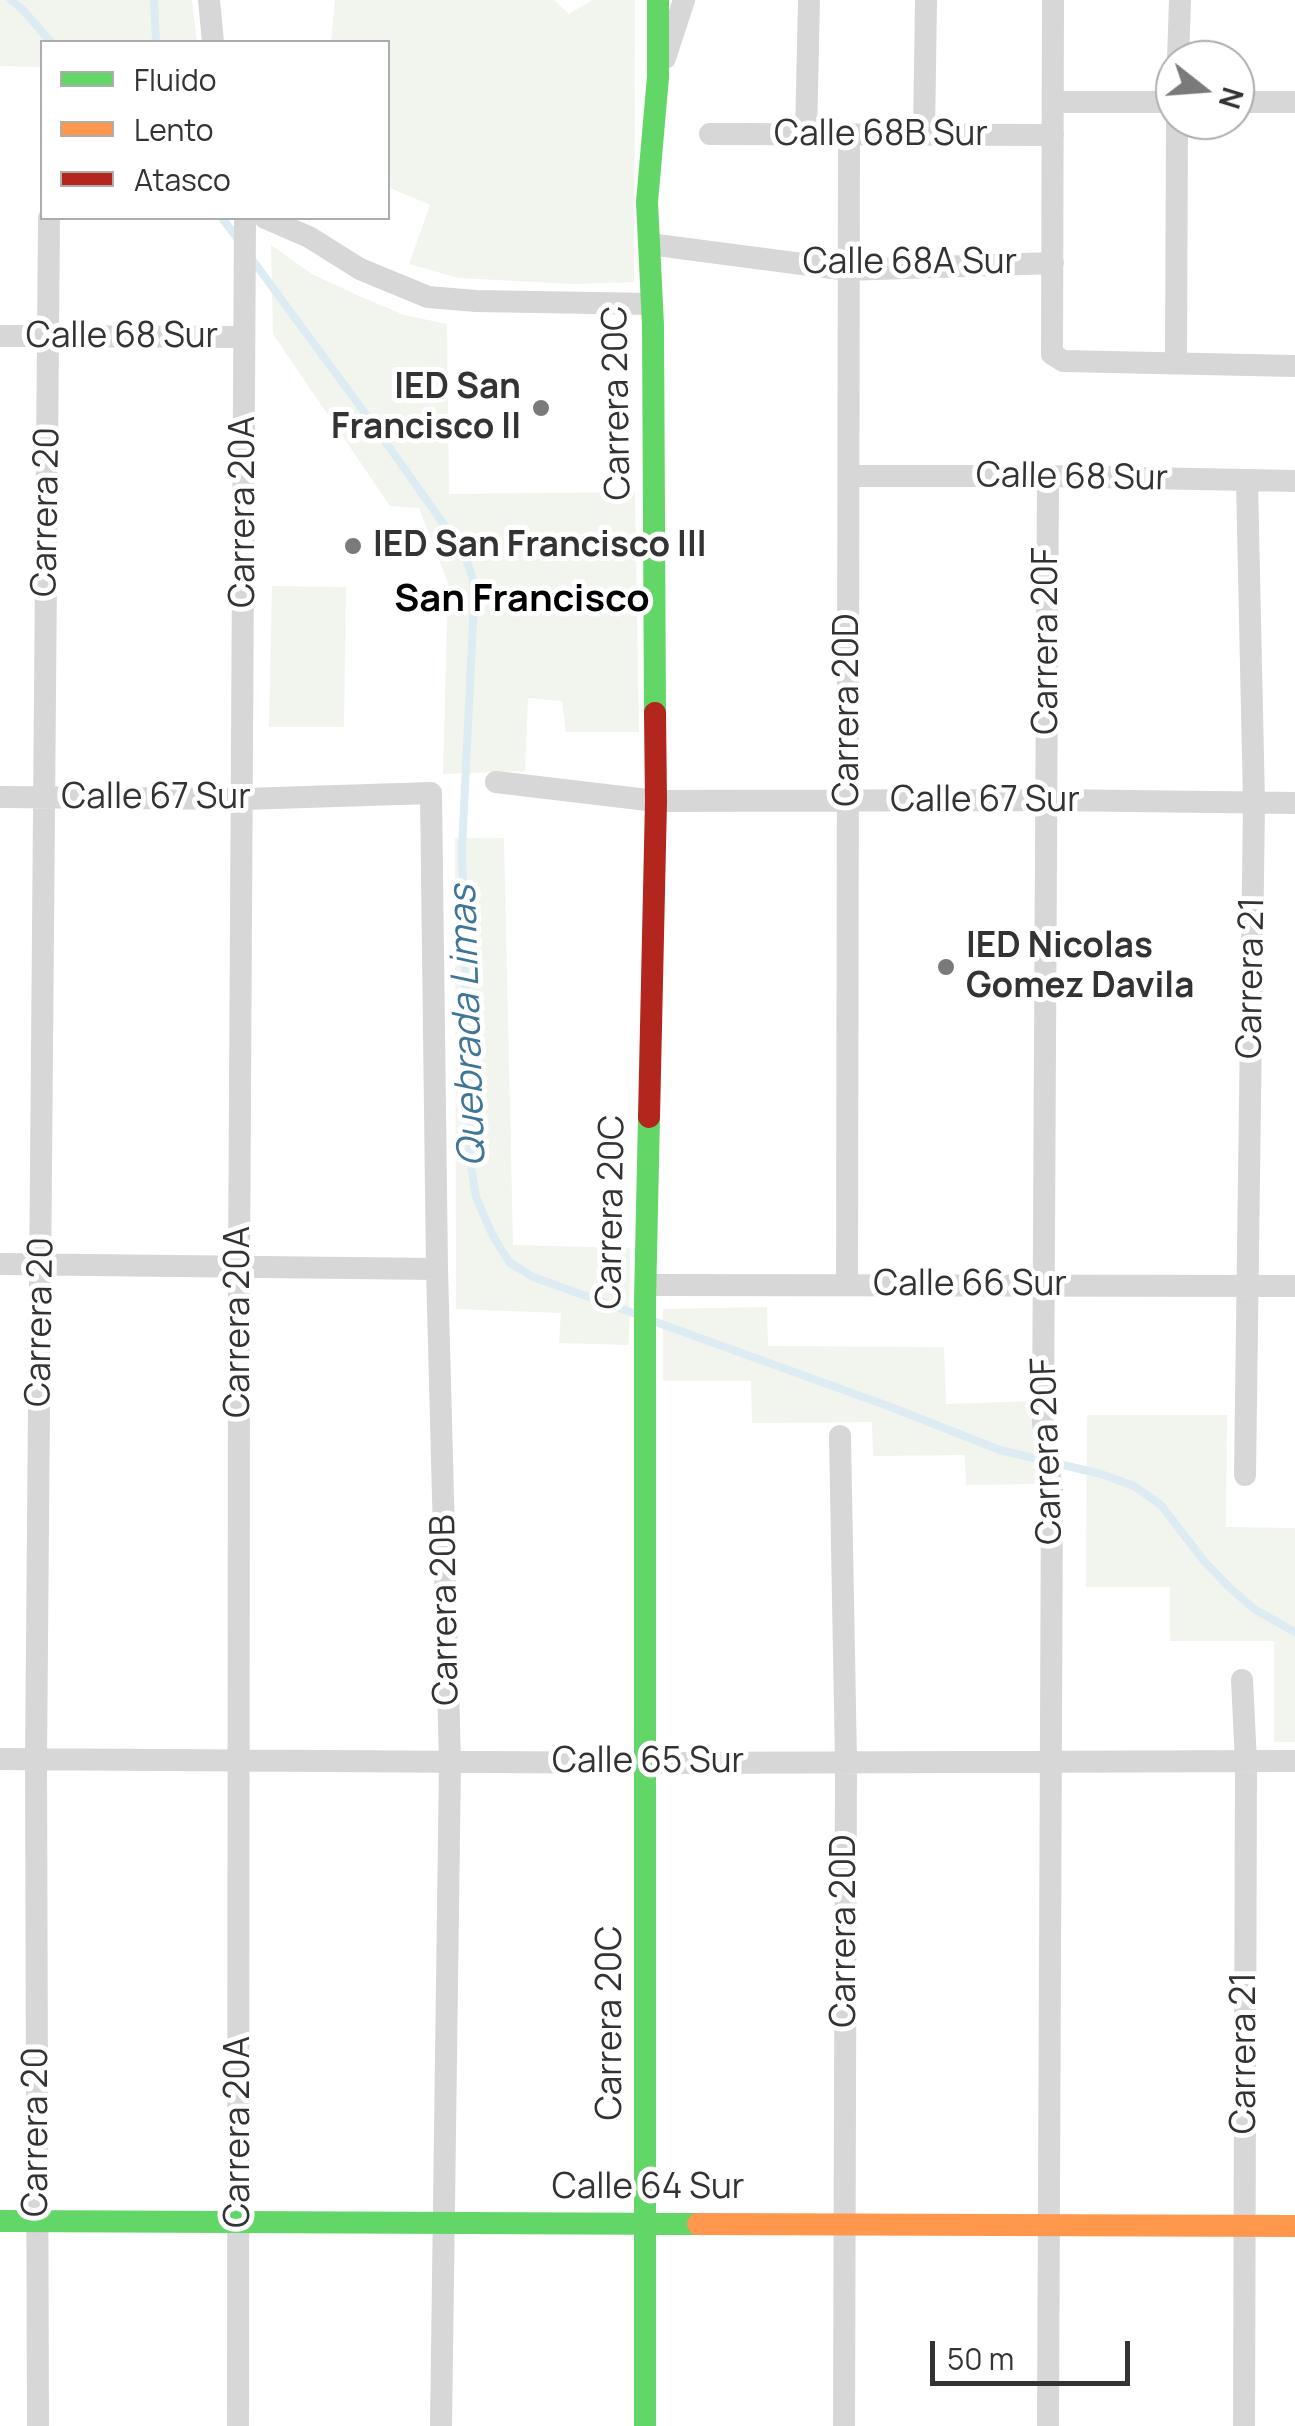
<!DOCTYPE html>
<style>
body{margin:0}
#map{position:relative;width:1295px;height:2426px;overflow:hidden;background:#fff;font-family:Manrope,sans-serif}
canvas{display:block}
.legend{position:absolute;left:40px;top:40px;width:350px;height:180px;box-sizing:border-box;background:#fff;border:2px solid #adadad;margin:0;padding:12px 18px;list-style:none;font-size:30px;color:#333}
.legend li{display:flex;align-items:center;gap:20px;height:50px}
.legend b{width:50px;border:2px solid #adadad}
.north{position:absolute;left:1155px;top:40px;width:100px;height:100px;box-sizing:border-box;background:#fff;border:2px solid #adadad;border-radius:50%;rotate:107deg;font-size:28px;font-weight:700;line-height:40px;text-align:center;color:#333}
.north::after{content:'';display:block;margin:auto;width:35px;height:45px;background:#7a7a7a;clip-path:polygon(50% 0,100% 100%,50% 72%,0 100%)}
.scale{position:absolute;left:930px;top:2341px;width:200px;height:45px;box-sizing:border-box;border:5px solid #333;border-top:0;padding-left:12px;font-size:30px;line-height:35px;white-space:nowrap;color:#333;-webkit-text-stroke:8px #fff;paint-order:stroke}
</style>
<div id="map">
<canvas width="1295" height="2426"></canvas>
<ul class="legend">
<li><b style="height:12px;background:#63d668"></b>Fluido</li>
<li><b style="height:12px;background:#ff974d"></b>Lento</li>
<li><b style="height:12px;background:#b3261e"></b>Atasco</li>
</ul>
<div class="north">N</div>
<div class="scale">50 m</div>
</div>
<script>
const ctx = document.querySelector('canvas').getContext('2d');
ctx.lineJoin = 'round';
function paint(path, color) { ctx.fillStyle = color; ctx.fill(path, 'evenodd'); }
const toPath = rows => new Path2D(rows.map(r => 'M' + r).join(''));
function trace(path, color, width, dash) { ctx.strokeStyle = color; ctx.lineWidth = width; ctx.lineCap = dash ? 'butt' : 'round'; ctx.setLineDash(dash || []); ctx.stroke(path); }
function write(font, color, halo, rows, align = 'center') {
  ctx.font = font + ' Manrope,sans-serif'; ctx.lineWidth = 10; ctx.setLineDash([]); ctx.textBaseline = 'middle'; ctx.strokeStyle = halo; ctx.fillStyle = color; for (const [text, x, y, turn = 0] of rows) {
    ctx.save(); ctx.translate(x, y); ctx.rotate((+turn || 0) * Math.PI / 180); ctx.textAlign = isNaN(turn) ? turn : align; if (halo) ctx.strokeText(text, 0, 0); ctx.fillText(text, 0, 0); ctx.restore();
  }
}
const green = toPath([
 [0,0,192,0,197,42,42,42,42,67,0,66],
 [335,0,554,0,569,14,592,0,635,0,634,282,573,284,458,278,409,264,430,205,388,187,388,42,331,42],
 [271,245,312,274,359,296,404,315,447,324,449,494,635,492,639,732,566,732,562,701,528,698,525,771,443,774,448,583,419,508,390,506,273,334],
 [272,586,346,587,344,727,269,727],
 [455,838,504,838,513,1245,630,1248,629,1345,559,1343,561,1313,456,1309],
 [767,1307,768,1346,944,1347,946,1404,1036,1401,1037,1484,966,1485,965,1455,873,1456,872,1422,752,1423,751,1381,663,1381,663,1309],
 [1087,1415,1227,1415,1226,1527,1295,1528,1295,1742,1274,1742,1274,1641,1170,1641,1170,1587,1086,1587]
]);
const stream = toPath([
 [11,0,22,9,51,42],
 [154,0,156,42],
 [222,218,240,242],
 [251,258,370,420,464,553,473,579,474,602,462,848,470,1159,476,1197,492,1234,509,1262,533,1277,636,1314],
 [653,1321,888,1406,1000,1450,1101,1474,1134,1486,1161,1505,1204,1561,1228,1586,1254,1609,1295,1632]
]);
const street = toPath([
 [209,0,213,42],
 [1053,0,1052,354,1063,361,1295,366],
 [665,58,684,0],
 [1178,60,1180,0],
 [1053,102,1175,102],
 [1235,102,1295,102],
 [710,134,1053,135],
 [806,134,809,0],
 [924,135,926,0],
 [265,218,309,237,360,269,428,297,476,301,652,304],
 [649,244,848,270,1053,263],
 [0,336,244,337],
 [1176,363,1177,120],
 [849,476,1048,476,1295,481],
 [1048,476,1043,1423,1052,1491,1048,2426],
 [496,782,656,801,1047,800,1295,803],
 [0,797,243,799,431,793,437,1269,450,1762,441,2426],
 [0,1264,437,1269],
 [646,1285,1295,1286],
 [847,1285,849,134],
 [840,1436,846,1762,844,2426],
 [1245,1475,1254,803,1247,481],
 [1242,1680,1246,1762,1244,2426],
 [0,1759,646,1763,1295,1761],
 [38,2426,36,1759,49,218],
 [238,2426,239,1267,245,218]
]);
const fast = toPath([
 [655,713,653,325,647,202,658,77,658,0],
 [0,2221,698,2224],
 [645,2426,645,1301,649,1117]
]);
const slow = toPath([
 [698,2224,1295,2226]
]);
const jam = toPath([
 [649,1117,656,801,655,713]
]);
const markers = [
 [541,408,10,"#7a7a7a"],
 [353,546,10,"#7a7a7a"],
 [946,967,10,"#7a7a7a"]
];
const streetNames = [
 ["Calle 68B Sur",881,135],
 ["Calle 68A Sur",910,263],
 ["Calle 68 Sur",122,337],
 ["Carrera 20C",618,403,-91],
 ["Calle 68 Sur",1072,478,1],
 ["Carrera 20",47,512,-89],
 ["Carrera 20A",244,512,-90],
 ["Carrera 20F",1047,641,-90],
 ["Carrera 20D",848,710,-90],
 ["Calle 67 Sur",156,798],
 ["Calle 67 Sur",985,801],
 ["Carrera 21",1252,978,-89],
 ["Carrera 20C",612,1212,-89],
 ["Calle 66 Sur",970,1285],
 ["Carrera 20",41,1322,-89],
 ["Carrera 20A",239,1322,-90],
 ["Carrera 20F",1048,1451,-92],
 ["Carrera 20B",446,1610,-91],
 ["Calle 65 Sur",648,1762],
 ["Carrera 20D",845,1931,-90],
 ["Carrera 20C",611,2023,-90],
 ["Carrera 21",1245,2053,-90],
 ["Carrera 20",37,2132,-90],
 ["Carrera 20A",239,2132,-90],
 ["Calle 64 Sur",648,2188]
];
const poiNames = [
 ["IED San",521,388,"right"],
 ["Francisco II",521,428,"right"],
 ["IED San Francisco III",373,546],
 ["IED Nicolas",966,947],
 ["Gomez Davila",966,987]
];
const neighbourhoodNames = [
 ["San Francisco",522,600]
];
const waterNames = [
 ["Quebrada Limas",469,1026,-92]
];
paint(green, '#f1f5ed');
trace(stream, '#ddebf3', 8);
trace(street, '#d7d7d7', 22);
trace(fast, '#63d668', 22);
trace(slow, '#ff974d', 22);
trace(jam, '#b3261e', 22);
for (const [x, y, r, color] of markers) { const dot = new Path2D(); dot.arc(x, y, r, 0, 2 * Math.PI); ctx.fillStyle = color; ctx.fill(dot); trace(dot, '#fff', 4); }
write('35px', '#333', '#fff', streetNames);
write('bold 35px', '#333', '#fff', poiNames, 'left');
write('bold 38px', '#000', '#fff', neighbourhoodNames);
write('italic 38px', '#3f7597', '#fff', waterNames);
</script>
